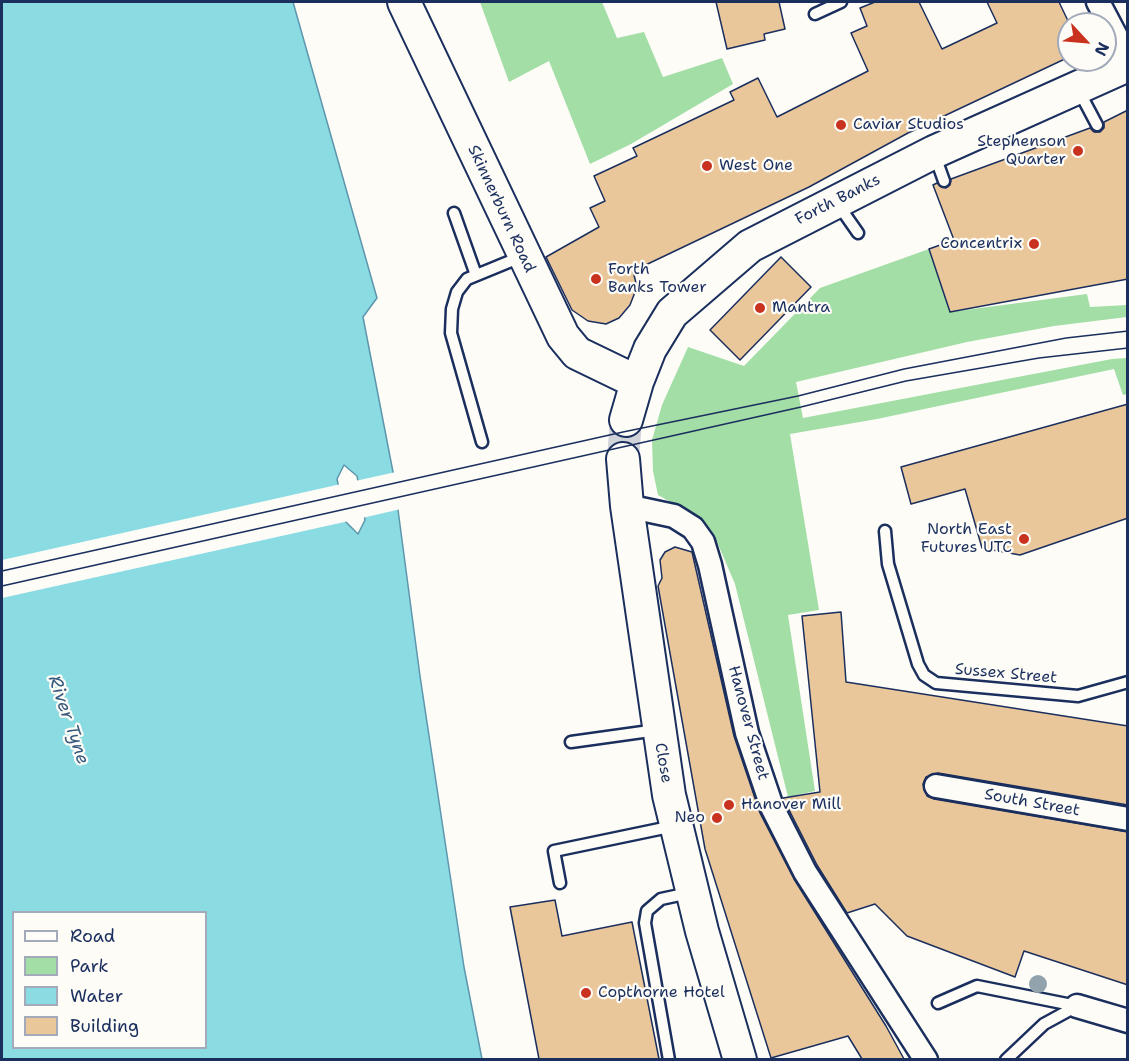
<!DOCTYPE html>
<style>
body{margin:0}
#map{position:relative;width:1129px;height:1061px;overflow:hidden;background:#fdfcf7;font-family:"Shantell Sans",sans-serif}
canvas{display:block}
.frame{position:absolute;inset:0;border:3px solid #1b2f5e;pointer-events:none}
.legend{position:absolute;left:12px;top:911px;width:195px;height:138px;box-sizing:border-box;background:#fdfcf7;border:2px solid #a3aaba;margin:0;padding:8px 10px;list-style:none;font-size:18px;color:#1b2f5e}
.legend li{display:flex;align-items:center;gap:12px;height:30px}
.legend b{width:30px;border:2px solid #a3aaba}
.north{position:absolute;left:1057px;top:12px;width:60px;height:60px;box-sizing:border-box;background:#fdfcf7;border:2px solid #a3aaba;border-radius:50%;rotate:116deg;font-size:16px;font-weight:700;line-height:24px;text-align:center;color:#1b2f5e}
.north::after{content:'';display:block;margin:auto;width:21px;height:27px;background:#c8321e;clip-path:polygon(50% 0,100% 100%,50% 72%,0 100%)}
</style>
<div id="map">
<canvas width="1129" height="1061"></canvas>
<div class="frame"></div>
<ul class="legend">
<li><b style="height:8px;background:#fdfcf7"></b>Road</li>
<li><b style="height:16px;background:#a2dea5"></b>Park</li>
<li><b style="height:16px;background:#8adbe2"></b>Water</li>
<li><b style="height:16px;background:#eac79b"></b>Building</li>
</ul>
<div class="north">N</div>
</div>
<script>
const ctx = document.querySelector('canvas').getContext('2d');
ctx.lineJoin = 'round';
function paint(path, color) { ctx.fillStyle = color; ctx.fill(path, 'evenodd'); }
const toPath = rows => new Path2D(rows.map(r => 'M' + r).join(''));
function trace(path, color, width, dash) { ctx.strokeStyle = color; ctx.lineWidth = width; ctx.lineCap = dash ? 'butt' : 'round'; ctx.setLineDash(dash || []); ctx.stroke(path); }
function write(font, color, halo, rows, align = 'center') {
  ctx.font = font + ' "Shantell Sans",sans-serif'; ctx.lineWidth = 4.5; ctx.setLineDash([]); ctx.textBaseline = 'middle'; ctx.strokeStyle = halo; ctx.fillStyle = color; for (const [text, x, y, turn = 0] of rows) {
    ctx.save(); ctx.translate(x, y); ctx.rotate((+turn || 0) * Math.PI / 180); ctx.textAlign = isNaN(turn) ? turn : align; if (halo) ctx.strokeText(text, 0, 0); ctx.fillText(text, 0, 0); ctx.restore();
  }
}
const green = toPath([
 [480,2,602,2,617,38,644,32,663,77,722,58,733,84,631,144,590,164,549,61,509,82],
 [929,249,950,312,1087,294,1090,307,1127,305,1127,317,1054,326,967,342,796,382,803,418,1112,359,1127,358,1127,394,1123,395,1114,369,877,419,790,434,819,610,788,615,815,791,788,797,735,584,714,535,696,516,658,495,653,471,652,440,662,405,688,347,744,366,820,288]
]);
const water = toPath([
 [2,2,293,2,377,298,363,317,393,472,420,676,464,967,482,1059,2,1060,2,2],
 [344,465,357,476,365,520,358,534,346,522,337,479,344,465],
 [14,912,206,912,206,1048,14,1048,14,912]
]);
const pier = toPath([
 [396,472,401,509,362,518,355,481],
 [341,484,349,521,2,598,2,560]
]);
const building = toPath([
 [716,2,779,2,785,29,764,34,765,40,727,49,716,2],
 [875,2,919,2,942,49,997,23,987,2,1059,2,1069,23,1069,57,908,133,809,187,633,271,637,287,630,305,619,318,606,324,588,321,572,310,546,257,599,227,590,208,605,201,594,176,637,156,633,148,734,100,730,92,758,78,777,117,868,71,851,33,867,26,860,8,875,2],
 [1128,110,1128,279,950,312,929,249,954,240,933,185,937,183,946,188,950,185,951,179,1090,128,1094,132,1100,132,1104,128,1104,122,1128,110],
 [781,257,811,287,740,360,710,330,781,257],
 [1128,404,1128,518,1020,555,982,548,965,489,911,504,901,467,1128,404],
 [675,547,692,552,734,736,760,813,794,879,886,1026,904,1059,862,1059,848,1036,771,1058,705,849,658,586,662,578,660,560,665,552,675,547],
 [841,612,846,682,1128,726,1128,805,938,773,926,777,923,784,927,796,934,799,1128,832,1128,985,1024,951,1015,977,907,936,875,904,847,913,817,865,783,798,820,792,802,616,841,612],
 [555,900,562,936,632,922,659,1059,539,1059,510,907,555,900]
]);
const secondaryTunnel = toPath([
 [623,459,626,420]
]);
const lane = toPath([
 [815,14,841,2],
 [1079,91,1097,125],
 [935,156,944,181],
 [837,203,858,233],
 [454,213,476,275],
 [482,442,451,333,452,309,457,292,467,279,523,256],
 [885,531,888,564,918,664,924,675,936,683,1078,696,1128,682],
 [571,742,657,730],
 [560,883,554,851,674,826],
 [938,1003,977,986,1077,1006],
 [669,1060,645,923,647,911,661,899,689,893],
 [1006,1060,1044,1024,1077,1006]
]);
const street = toPath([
 [1098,2,1128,59],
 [627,506,674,516,693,528,703,542,710,565,747,733,772,807,805,872,926,1060],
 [936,786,1128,819],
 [1077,1006,1128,1021]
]);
const secondary = toPath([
 [404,2,563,336,577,353,637,382],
 [626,420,637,382,650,349,672,313,750,246,934,152,1128,65],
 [623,459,627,506,669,795,702,931,740,1060]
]);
const tram = toPath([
 [2,571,623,432,798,396,904,369,1066,338,1128,331],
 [2,586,801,407,906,381,1039,358,1128,348]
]);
const trees = [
 [1038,984]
];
const markers = [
 [841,125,6,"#c8321e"],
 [1078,151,6,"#c8321e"],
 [707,166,6,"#c8321e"],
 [1034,244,6,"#c8321e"],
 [596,279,6,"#c8321e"],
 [760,308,6,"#c8321e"],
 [1024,539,6,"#c8321e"],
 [729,805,6,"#c8321e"],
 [717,818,6,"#c8321e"],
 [586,993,6,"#c8321e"]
];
const poiNames = [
 ["Caviar Studios",853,125],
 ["Stephenson",1066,142,"right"],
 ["Quarter",1066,160,"right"],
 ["West One",719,166],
 ["Concentrix",1022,244,"right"],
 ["Forth",608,270],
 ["Banks Tower",608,288],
 ["Mantra",772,308],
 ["North East",1012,530,"right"],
 ["Futures UTC",1012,548,"right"],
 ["Hanover Mill",741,805],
 ["Neo",705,818,"right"],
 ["Copthorne Hotel",598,993]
];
const streetNames = [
 ["Forth Banks",838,200,-27],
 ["Skinnerburn Road",501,209,65],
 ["Sussex Street",1006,674,5],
 ["Hanover Street",748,723,75],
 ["Close",663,763,80],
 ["South Street",1032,803,10]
];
const waterNames = [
 ["River Tyne",68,720,71]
];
paint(green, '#a2dea5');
paint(water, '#8adbe2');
trace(water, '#5e96ad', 1.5);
paint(pier, '#fdfcf7');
paint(building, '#eac79b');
trace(building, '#1b2f5e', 1.5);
trace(secondaryTunnel, '#d0d3d8', 32, [32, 16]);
trace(lane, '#1b2f5e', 15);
trace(street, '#1b2f5e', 27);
trace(secondary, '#1b2f5e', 36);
trace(lane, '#fdfcf7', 10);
trace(street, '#fdfcf7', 22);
trace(secondary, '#fdfcf7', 32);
trace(tram, '#1b2f5e', 1.5);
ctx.fillStyle = '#93a3ad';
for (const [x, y] of trees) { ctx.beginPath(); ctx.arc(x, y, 9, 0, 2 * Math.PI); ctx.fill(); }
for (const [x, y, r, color] of markers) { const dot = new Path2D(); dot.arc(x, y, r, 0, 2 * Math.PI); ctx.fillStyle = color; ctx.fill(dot); trace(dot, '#fdfcf7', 2); }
write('16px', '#1b2f5e', '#fdfcf7', poiNames, 'left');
write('16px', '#1b2f5e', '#fdfcf7', streetNames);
write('italic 18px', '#375a7f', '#fdfcf7', waterNames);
</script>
